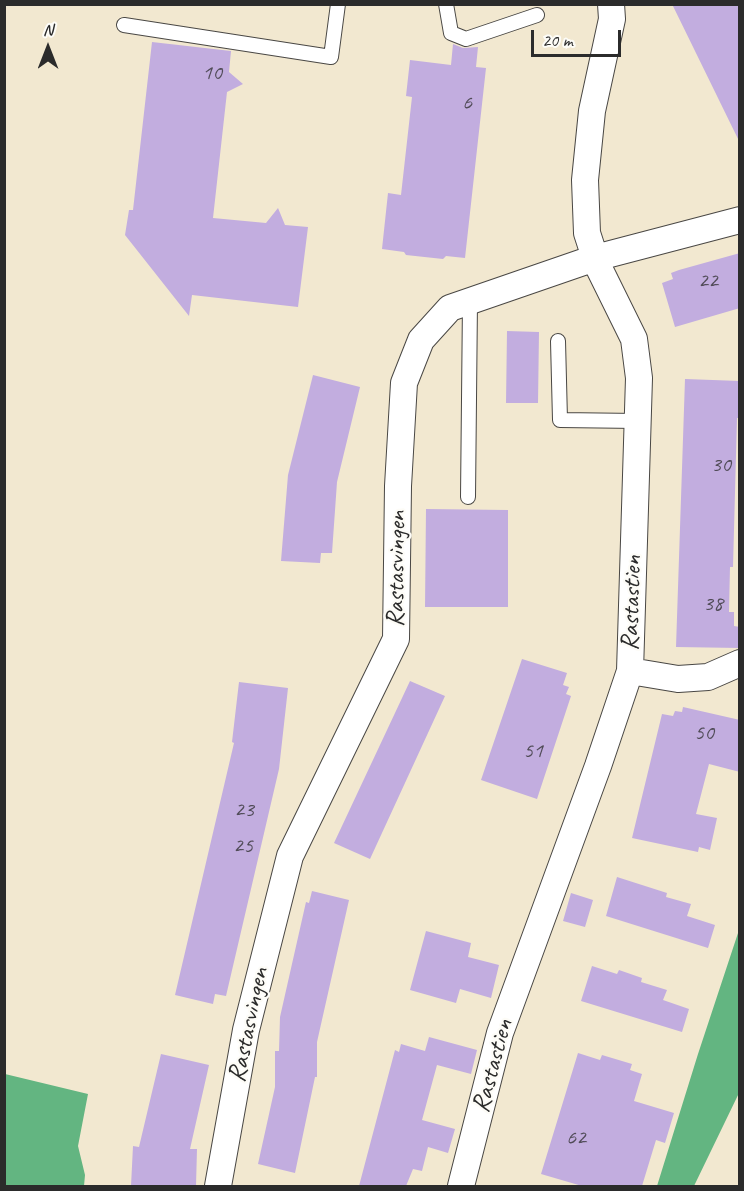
<!DOCTYPE html>
<style>
body{margin:0}
#map{position:relative;width:744px;height:1191px;overflow:hidden;background:#f2e8d0;font-family:Caveat,sans-serif}
canvas{display:block}
.frame{position:absolute;inset:0;border:6px solid #2b2b2b;pointer-events:none}
.north{position:absolute;left:18px;top:18px;width:60px;height:60px;-webkit-text-stroke:4px #fdfcf7;paint-order:stroke;rotate:0deg;font-size:16px;font-weight:700;line-height:24px;text-align:center;color:#2b2b2b}
.north::after{content:'';display:block;margin:auto;width:21px;height:27px;background:#2b2b2b;clip-path:polygon(50% 0,100% 100%,50% 72%,0 100%)}
.scale{position:absolute;left:531px;top:30px;width:90px;height:27px;box-sizing:border-box;border:3px solid #2b2b2b;border-top:0;padding-left:8px;font-size:18px;line-height:21px;white-space:nowrap;color:#2b2b2b;-webkit-text-stroke:4px #fdfcf7;paint-order:stroke}
</style>
<div id="map">
<canvas width="744" height="1191"></canvas>
<div class="frame"></div>
<div class="north">N</div>
<div class="scale">20 m</div>
</div>
<script>
const ctx = document.querySelector('canvas').getContext('2d');
ctx.lineJoin = 'round';
function paint(path, color) { ctx.fillStyle = color; ctx.fill(path, 'evenodd'); }
const toPath = rows => new Path2D(rows.map(r => 'M' + r).join(''));
function trace(path, color, width, dash) { ctx.strokeStyle = color; ctx.lineWidth = width; ctx.lineCap = dash ? 'butt' : 'round'; ctx.setLineDash(dash || []); ctx.stroke(path); }
function write(font, color, halo, rows, align = 'center') {
  ctx.font = font + ' Caveat,sans-serif'; ctx.lineWidth = 4.5; ctx.setLineDash([]); ctx.textBaseline = 'middle'; ctx.strokeStyle = halo; ctx.fillStyle = color; for (const [text, x, y, turn = 0] of rows) {
    ctx.save(); ctx.translate(x, y); ctx.rotate((+turn || 0) * Math.PI / 180); ctx.textAlign = isNaN(turn) ? turn : align; if (halo) ctx.strokeText(text, 0, 0); ctx.fillText(text, 0, 0); ctx.restore();
  }
}
const forest = toPath([
 [739,930,739,1093,694,1186,657,1186,698,1054],
 [5,1074,88,1094,78,1146,85,1175,84,1186,5,1186]
]);
const building = toPath([
 [672,4,740,4,740,143],
 [152,42,231,51,229,72,243,84,227,92,213,218,266,223,278,208,285,225,308,227,298,307,192,295,189,316,125,235,129,210,133,210],
 [453,44,463,48,478,47,476,67,486,68,465,258,446,256,443,259,406,255,404,252,382,249,388,193,401,195,412,97,406,96,410,60,451,65],
 [740,253,740,308,675,327,662,283,673,279,671,273,679,270],
 [507,331,539,332,538,403,506,403],
 [313,375,360,387,337,482,332,553,321,553,320,563,281,561,288,475],
 [685,379,740,381,740,418,737,418,733,567,730,567,729,612,734,612,734,626,740,627,740,648,676,647],
 [426,509,508,510,508,607,425,607],
 [522,659,567,673,563,685,569,687,566,694,571,696,537,799,481,780],
 [410,681,445,696,370,859,334,843],
 [239,682,288,688,279,769,226,996,215,994,213,1004,175,995,234,743,232,742],
 [683,707,740,720,740,772,709,764,696,814,717,818,710,850,699,847,698,852,632,838,662,714,673,716,675,711,682,712],
 [617,877,667,893,666,897,691,904,687,916,715,925,708,948,606,916],
 [312,891,349,900,317,1042,317,1077,315,1077,295,1173,258,1164,275,1087,275,1051,279,1051,280,1017,306,902,309,903],
 [571,893,593,900,585,927,563,921],
 [426,931,471,943,468,957,499,965,491,998,460,989,456,1003,410,990],
 [592,966,617,974,619,970,642,978,641,982,667,990,663,1000,689,1009,682,1032,581,1001],
 [429,1037,477,1050,471,1074,437,1065,422,1120,455,1129,448,1153,428,1147,422,1171,413,1169,406,1186,359,1186,395,1050,399,1052,401,1044,425,1051],
 [578,1053,600,1060,602,1055,632,1064,630,1070,642,1074,634,1101,674,1113,665,1143,656,1140,642,1186,582,1186,541,1174],
 [161,1054,209,1065,190,1149,197,1149,196,1186,131,1186,133,1146,139,1147]
]);
const service = toPath([
 [446,4,451,33,466,39,537,15],
 [124,25,331,57,338,4],
 [558,341,560,420,638,421],
 [468,497,470,301]
]);
const minor = toPath([
 [630,671,678,679,708,677,740,663],
 [218,1186,246,1030,290,856,396,639,398,486,404,383,421,340,450,308,595,258,740,220],
 [461,1186,500,1033,598,766,630,671,639,378,634,339,597,264,587,233,585,180,592,111,612,19,611,4]
]);
const numberNames = [
 ["10",212,73],
 ["6",467,103],
 ["22",708,281],
 ["30",721,465],
 ["38",713,604],
 ["50",704,733],
 ["51",533,751],
 ["23",244,810],
 ["25",243,846],
 ["62",576,1138]
];
const streetNames = [
 ["Rastasvingen",397,569,-89],
 ["Rastastien",632,603,-88],
 ["Rastasvingen",249,1025,-78],
 ["Rastastien",493,1066,-75]
];
paint(forest, '#63b581');
paint(building, '#c2addf');
trace(service, '#494744', 16);
trace(minor, '#494744', 28);
trace(service, '#fff', 14);
trace(minor, '#fff', 26);
write('22px', '#514c58', null, numberNames);
write('26px', '#2b2b2b', '#fdfcf7', streetNames);
</script>
